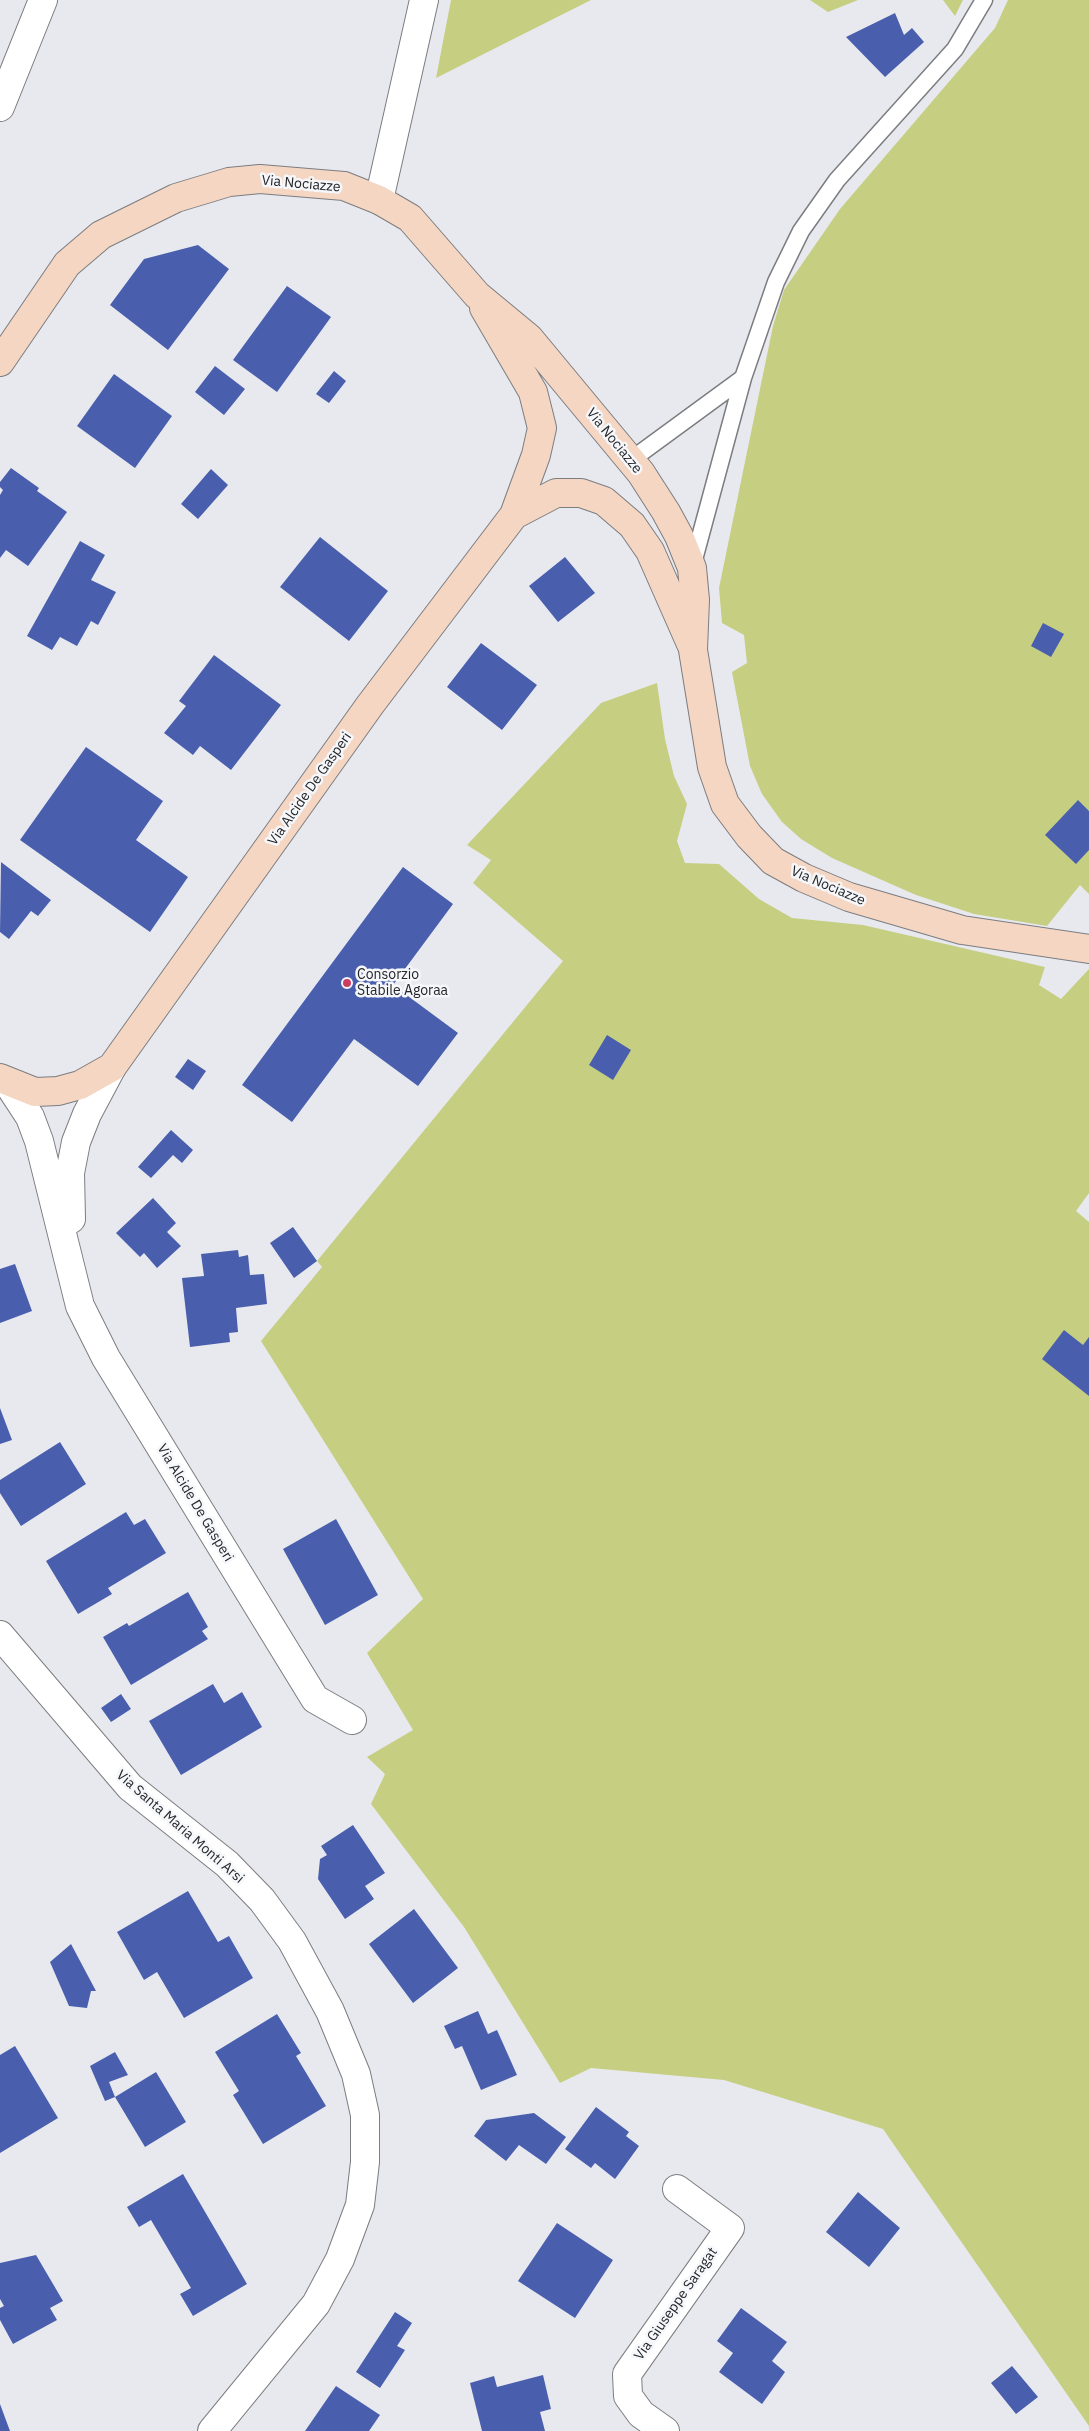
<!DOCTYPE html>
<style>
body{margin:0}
canvas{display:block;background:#e8e9ee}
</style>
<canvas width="1089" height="2431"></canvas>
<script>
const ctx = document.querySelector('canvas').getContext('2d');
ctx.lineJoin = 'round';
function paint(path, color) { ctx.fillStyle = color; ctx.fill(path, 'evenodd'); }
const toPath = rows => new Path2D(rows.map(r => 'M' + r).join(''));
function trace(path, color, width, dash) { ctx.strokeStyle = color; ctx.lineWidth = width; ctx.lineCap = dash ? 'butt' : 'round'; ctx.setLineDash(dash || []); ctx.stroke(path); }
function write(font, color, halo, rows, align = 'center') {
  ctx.font = font + ' "IBM Plex Sans",sans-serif'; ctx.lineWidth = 5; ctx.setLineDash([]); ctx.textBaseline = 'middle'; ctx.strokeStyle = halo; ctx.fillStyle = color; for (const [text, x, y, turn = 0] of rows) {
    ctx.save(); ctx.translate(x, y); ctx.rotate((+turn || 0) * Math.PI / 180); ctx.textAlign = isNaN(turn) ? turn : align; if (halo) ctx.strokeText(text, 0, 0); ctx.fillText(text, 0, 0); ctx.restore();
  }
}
const green = toPath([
 [451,0,591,0,436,78],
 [810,0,858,0,828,12],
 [943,0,963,0,955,16],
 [1008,0,1089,0,1089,894,1080,885,1047,926,974,914,916,895,832,858,801,839,782,822,762,794,750,766,732,672,747,663,744,635,722,623,719,588,773,326,784,290,840,209,995,28],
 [657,683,665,739,674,776,687,804,677,841,685,863,719,864,759,899,792,918,863,925,1045,967,1039,985,1061,999,1089,969,1089,1193,1076,1211,1089,1222,1089,2426,883,2129,724,2080,591,2068,560,2083,464,1927,371,1804,385,1774,367,1757,413,1730,367,1653,423,1599,261,1341,322,1267,317,1261,563,961,473,883,491,860,467,845,601,703]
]);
const building = toPath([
 [895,13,904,35,912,28,924,42,885,77,846,37],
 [198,245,229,269,168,350,110,305,144,259],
 [287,286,331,317,277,392,233,360],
 [215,366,245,389,224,415,195,392],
 [334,371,346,381,329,403,316,394],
 [114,374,172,416,135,468,77,426],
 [11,468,39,488,37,491,67,512,28,566,6,550,0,558,0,495,3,490,0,487,0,482],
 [211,469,228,485,198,519,181,504],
 [320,537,388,591,349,641,280,587],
 [80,541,105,555,91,580,116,592,98,625,91,621,77,646,60,637,52,650,27,636],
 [565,557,595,593,558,622,529,586],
 [1043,623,1064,634,1051,657,1031,646],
 [481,643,537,685,502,730,447,687],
 [214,655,281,705,231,770,200,746,193,755,164,733,186,706,179,701],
 [86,747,163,801,136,840,188,877,150,932,20,840],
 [1078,800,1089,811,1089,850,1076,864,1045,835],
 [1,862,51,900,38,916,31,911,9,939,0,932],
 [403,867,453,904,393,985,458,1033,418,1086,354,1039,292,1122,242,1085],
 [607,1035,631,1050,613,1080,589,1065],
 [188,1059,206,1071,193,1090,175,1077],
 [171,1130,193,1150,182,1163,173,1155,151,1178,138,1167],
 [153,1198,176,1223,167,1232,181,1246,157,1268,144,1253,140,1257,116,1233],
 [293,1227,317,1261,294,1278,270,1243],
 [238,1250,239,1257,248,1255,250,1275,264,1274,267,1304,236,1308,238,1332,229,1333,230,1342,190,1347,182,1278,204,1276,201,1254],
 [15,1264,32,1311,0,1323,0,1269],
 [1064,1330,1083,1345,1089,1337,1089,1396,1042,1359],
 [0,1408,12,1440,0,1444],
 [60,1442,86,1484,21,1526,0,1493,0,1480],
 [126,1512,134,1525,145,1519,166,1553,108,1588,112,1594,78,1614,46,1561],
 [336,1519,378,1595,325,1625,283,1549],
 [188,1592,208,1627,202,1631,208,1639,131,1685,103,1637,127,1623,129,1626],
 [213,1684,224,1703,242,1692,262,1727,181,1775,149,1721],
 [121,1694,131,1709,111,1722,101,1708],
 [353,1825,385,1873,365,1886,374,1899,345,1919,318,1879,320,1859,327,1855,321,1846],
 [188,1891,218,1942,229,1936,253,1978,184,2018,157,1972,144,1980,117,1932],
 [414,1909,458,1968,413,2003,369,1944],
 [71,1944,96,1991,91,1991,87,2008,69,2006,50,1962],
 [478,2011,488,2034,497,2030,517,2075,481,2090,462,2046,455,2049,444,2026],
 [277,2014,301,2053,296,2056,326,2106,263,2144,233,2095,239,2091,215,2052],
 [15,2046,58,2118,0,2153,0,2055],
 [115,2052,128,2075,109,2082,115,2097,105,2101,90,2066],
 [156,2072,186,2122,145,2147,115,2097],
 [596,2107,629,2132,626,2136,639,2146,615,2179,595,2163,591,2168,565,2149],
 [534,2113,566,2137,546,2164,519,2145,506,2161,474,2136,486,2120],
 [183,2174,247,2284,193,2316,180,2294,191,2288,151,2220,139,2227,127,2207],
 [858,2192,900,2228,869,2267,826,2232],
 [557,2223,613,2260,575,2318,518,2281],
 [36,2255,63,2301,50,2308,57,2320,13,2344,0,2320,0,2308,4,2306,0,2299,0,2263],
 [741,2308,787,2342,772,2361,785,2372,762,2404,719,2372,733,2353,717,2341],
 [395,2312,412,2323,397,2346,405,2350,380,2388,356,2372],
 [1012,2366,1038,2397,1016,2414,991,2383],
 [543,2375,551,2409,540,2412,545,2431,482,2431,470,2383,494,2376,497,2387],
 [336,2386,380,2415,369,2431,305,2431],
 [0,2404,10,2431,0,2431]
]);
const lane = toPath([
 [631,460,743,378],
 [692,567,743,378,776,282,801,231,837,180,955,49,984,0]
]);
const street = toPath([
 [0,107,43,0],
 [379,200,424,0],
 [7,1082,30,1117,39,1141,80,1306,106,1358,315,1699,352,1720],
 [71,1219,70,1173,76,1142,87,1114,112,1067],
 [0,1635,130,1787,227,1864,262,1900,292,1941,330,2011,356,2074,365,2115,365,2162,360,2205,340,2259,316,2304,212,2431],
 [665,2431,641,2414,628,2396,627,2374,730,2228,677,2189]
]);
const secondary = toPath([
 [0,362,67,264,101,235,176,198,229,182,260,179,344,186,379,200,410,218,477,295,529,338,641,473,666,512,679,536,692,568,695,600,693,650,712,767,725,804,749,836,773,861,804,878,849,897,962,930,1089,949],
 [514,515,556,493,581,493,604,501,632,525,650,551,691,644],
 [0,1078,35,1092,58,1091,80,1085,112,1067,370,705,514,515,536,455,542,428,533,392,484,308]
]);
const markers = [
 [347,983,5,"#cc3c61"]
];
const streetNames = [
 ["Via Nociazze",301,184,5],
 ["Via Nociazze",614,441,51],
 ["Via Alcide De Gasperi",310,789,-55],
 ["Via Nociazze",828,886,23],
 ["Via Alcide De Gasperi",195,1503,59],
 ["Via Santa Maria Monti Arsi",180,1827,41],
 ["Via Giuseppe Saragat",676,2304,-55]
];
const poiNames = [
 ["Consorzio",357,975],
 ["Stabile Agoraa",357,991]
];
paint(green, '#c6ce82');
paint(building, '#495fae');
trace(lane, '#7c7d81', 19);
trace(street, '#7c7d81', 30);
trace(secondary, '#7c7d81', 30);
trace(lane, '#fff', 16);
trace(street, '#fff', 28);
trace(secondary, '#f4d6c2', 28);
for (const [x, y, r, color] of markers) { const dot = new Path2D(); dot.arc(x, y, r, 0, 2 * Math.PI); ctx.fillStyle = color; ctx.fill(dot); trace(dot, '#f5f7fb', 2); }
write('14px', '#242527', '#f5f7fb', streetNames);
write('14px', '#242527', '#f5f7fb', poiNames, 'left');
</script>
